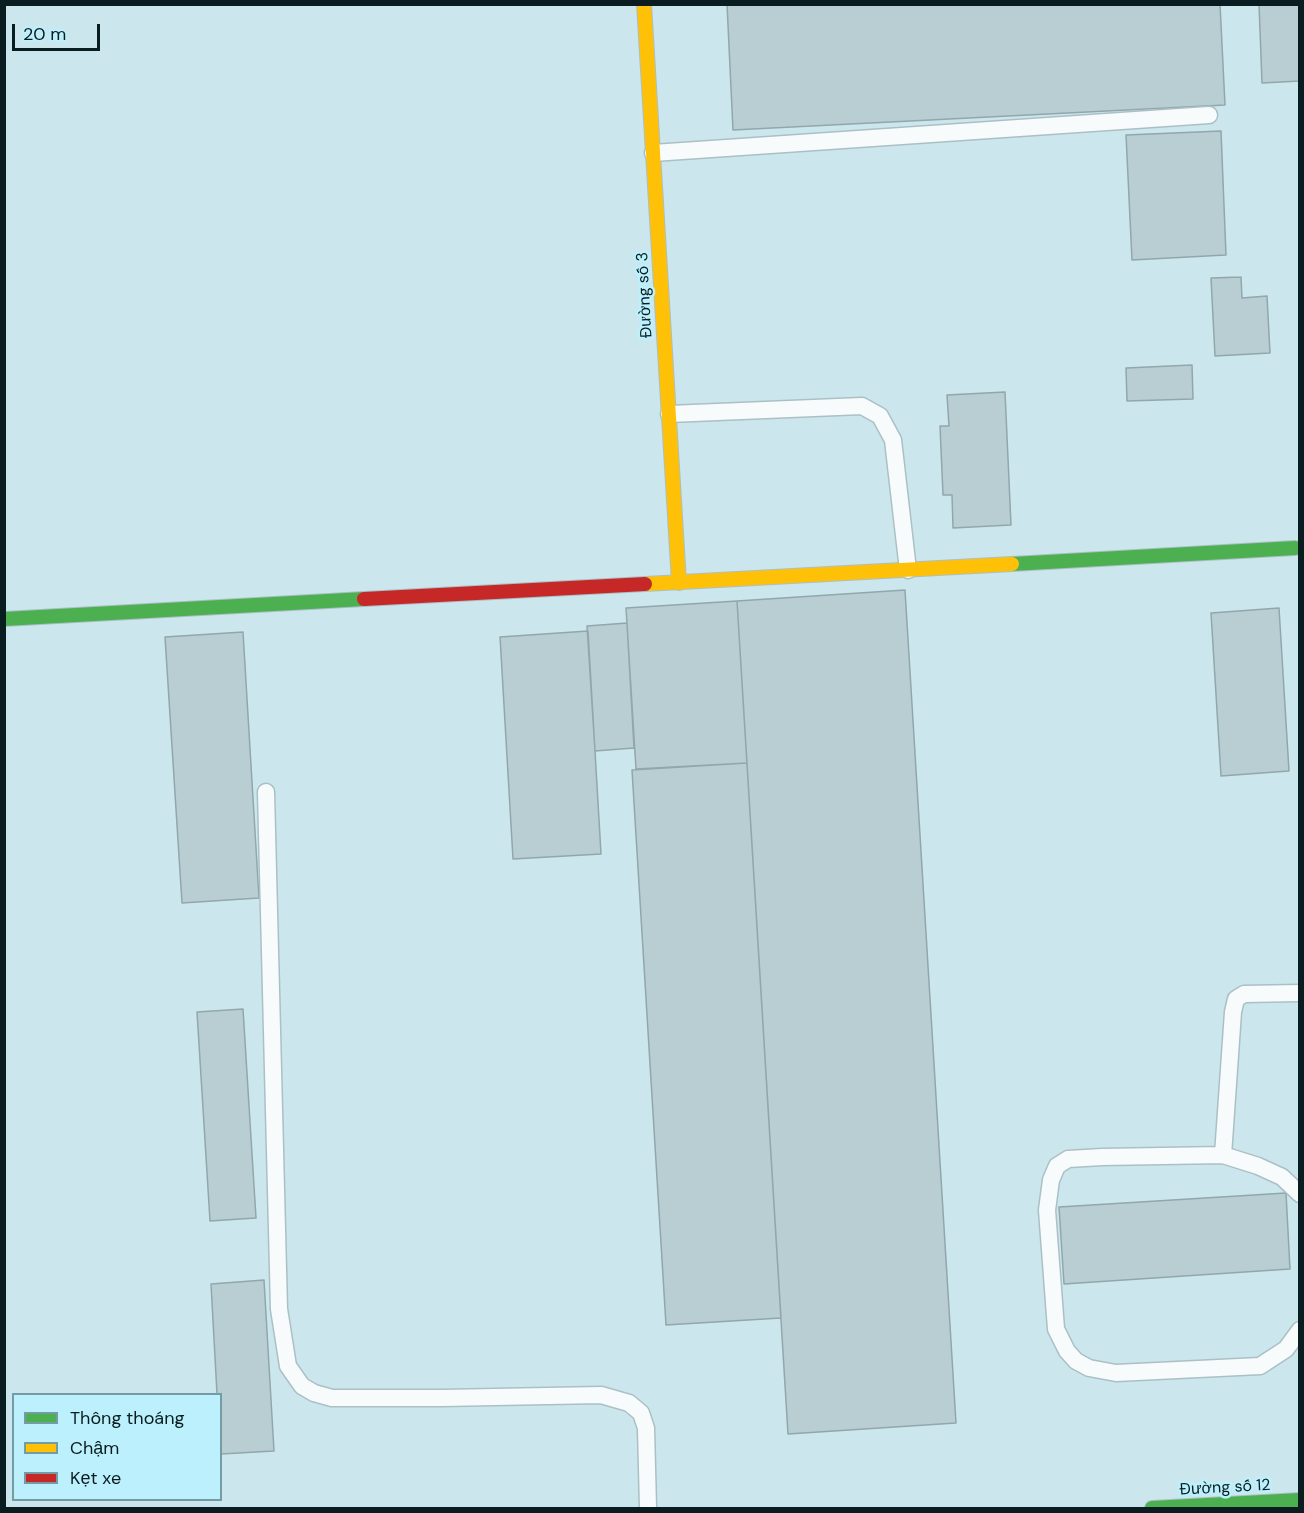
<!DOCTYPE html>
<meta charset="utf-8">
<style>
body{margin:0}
#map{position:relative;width:1304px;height:1513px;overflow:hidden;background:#cbe7ed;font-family:"DM Sans",sans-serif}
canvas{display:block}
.frame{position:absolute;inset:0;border:6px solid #091d21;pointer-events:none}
.legend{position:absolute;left:12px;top:1393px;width:210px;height:108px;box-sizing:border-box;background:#bcf0fc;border:2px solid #749ca4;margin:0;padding:8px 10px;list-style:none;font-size:18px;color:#091d21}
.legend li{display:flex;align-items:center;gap:12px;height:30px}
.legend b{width:30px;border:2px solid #749ca4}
.scale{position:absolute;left:12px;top:24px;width:88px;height:27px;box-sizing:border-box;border:3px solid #091d21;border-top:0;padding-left:8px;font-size:18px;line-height:21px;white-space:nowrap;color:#091d21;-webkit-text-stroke:4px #bcf0fc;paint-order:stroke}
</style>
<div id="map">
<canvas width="1304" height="1513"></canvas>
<div class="frame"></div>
<ul class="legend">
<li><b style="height:8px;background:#4caf50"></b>Thông thoáng</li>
<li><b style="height:8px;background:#ffc107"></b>Chậm</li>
<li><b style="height:8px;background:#c62828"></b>Kẹt xe</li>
</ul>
<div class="scale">20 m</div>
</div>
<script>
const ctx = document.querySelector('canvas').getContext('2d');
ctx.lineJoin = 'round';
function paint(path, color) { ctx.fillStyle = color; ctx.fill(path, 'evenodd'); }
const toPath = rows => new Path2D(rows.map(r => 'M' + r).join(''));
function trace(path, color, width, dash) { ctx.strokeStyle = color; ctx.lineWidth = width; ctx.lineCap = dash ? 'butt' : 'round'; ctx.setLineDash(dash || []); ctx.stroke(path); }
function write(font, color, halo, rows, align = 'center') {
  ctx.font = font + ' "DM Sans",sans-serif'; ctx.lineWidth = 5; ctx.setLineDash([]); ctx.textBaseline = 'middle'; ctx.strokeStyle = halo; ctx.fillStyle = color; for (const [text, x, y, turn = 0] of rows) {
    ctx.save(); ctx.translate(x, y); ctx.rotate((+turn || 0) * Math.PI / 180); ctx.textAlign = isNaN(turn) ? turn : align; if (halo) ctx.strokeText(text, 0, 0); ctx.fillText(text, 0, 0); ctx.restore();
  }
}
const building = toPath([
 [727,4,1220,4,1225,105,733,130,727,4],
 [1259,4,1300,4,1300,81,1262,83,1259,4],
 [1221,131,1226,255,1132,260,1126,135,1221,131],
 [1241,277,1242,298,1267,296,1270,353,1215,356,1211,278,1241,277],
 [1192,365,1193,399,1127,401,1126,368,1192,365],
 [1005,392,1011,525,953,528,952,495,943,495,940,426,949,426,947,395,1005,392],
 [905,590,956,1423,788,1434,737,601,905,590],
 [737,601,747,763,636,769,626,608,737,601],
 [1279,608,1289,771,1221,776,1211,613,1279,608],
 [627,623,634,748,595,751,587,626,627,623],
 [588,631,601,854,513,859,500,637,588,631],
 [243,632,259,898,182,903,165,637,243,632],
 [747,763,781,1318,666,1325,632,770,747,763],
 [243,1009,256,1218,210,1221,197,1012,243,1009],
 [1286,1193,1290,1269,1064,1284,1059,1207,1286,1193],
 [264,1280,274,1451,221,1454,220,1394,217,1394,211,1284,264,1280]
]);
const lane = toPath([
 [653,153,1209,115],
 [669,414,862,406,880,416,893,440,908,570],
 [266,792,279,1309,288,1366,302,1386,314,1393,332,1398,442,1398,601,1395,629,1403,641,1413,646,1428,648,1508],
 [1300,993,1244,994,1236,999,1233,1012,1223,1155,1258,1166,1282,1177,1300,1194],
 [1223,1155,1102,1157,1068,1159,1057,1166,1051,1180,1047,1210,1056,1329,1067,1351,1076,1361,1089,1368,1116,1373,1260,1366,1286,1349,1300,1330]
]);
const fast = toPath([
 [1012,564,1295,548],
 [4,619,364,599],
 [1152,1508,1300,1500]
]);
const slow = toPath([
 [644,4,679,583],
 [645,584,1012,564]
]);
const jam = toPath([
 [364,599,645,584]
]);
const streetNames = [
 ["Đường số 3",645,295,-93],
 ["Đường số 12",1225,1488,-3]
];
paint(building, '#b8ced3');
trace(building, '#91a7ac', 1.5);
trace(lane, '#abc0c5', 19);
trace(fast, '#abc0c5', 16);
trace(slow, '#abc0c5', 16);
trace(jam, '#abc0c5', 16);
trace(lane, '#f7fbfc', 16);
trace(fast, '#4caf50', 14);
trace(slow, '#ffc107', 14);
trace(jam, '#c62828', 14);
write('16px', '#091d21', '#bcf0fc', streetNames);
</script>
